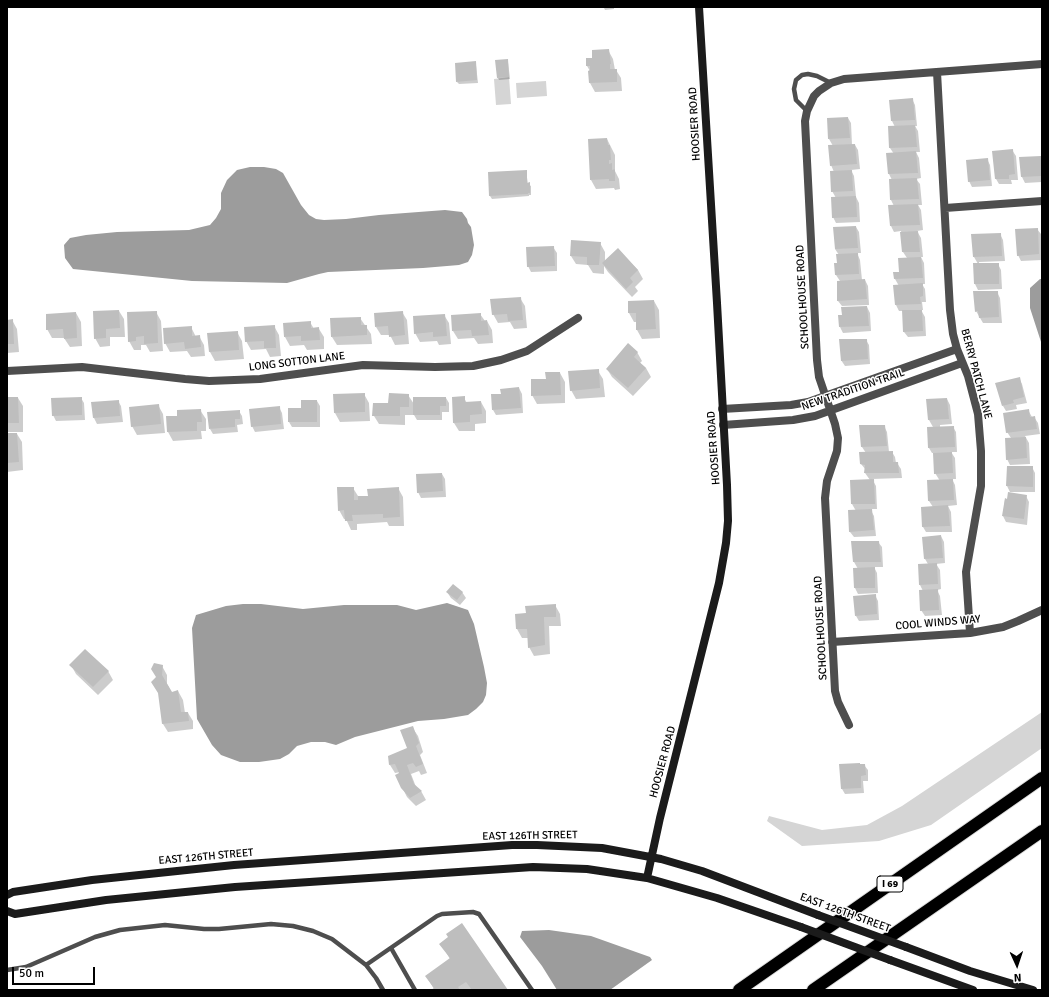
<!DOCTYPE html>
<style>
body{margin:0}
#map{position:relative;width:1049px;height:997px;overflow:hidden;background:#fff;font-family:Signika,sans-serif}
canvas{display:block}
.frame{position:absolute;inset:0;border:8px solid #000;pointer-events:none}
.north{position:absolute;left:997px;top:945px;width:40px;height:40px;-webkit-text-stroke:3px #fff;paint-order:stroke;rotate:177deg;font-size:11px;font-weight:700;line-height:16px;text-align:center;color:#000}
.north::after{content:'';display:block;margin:auto;width:14px;height:18px;background:#000;clip-path:polygon(50% 0,100% 100%,50% 72%,0 100%)}
.scale{position:absolute;left:12px;top:967px;width:83px;height:18px;box-sizing:border-box;border:2px solid #000;border-top:0;padding-left:5px;font-size:12px;line-height:14px;white-space:nowrap;color:#000;-webkit-text-stroke:3px #fff;paint-order:stroke}
</style>
<div id="map">
<canvas width="1049" height="997"></canvas>
<div class="frame"></div>
<div class="north">N</div>
<div class="scale">50 m</div>
</div>
<script>
const ctx = document.querySelector('canvas').getContext('2d');
ctx.lineJoin = 'round';
function paint(path, color) { ctx.fillStyle = color; ctx.fill(path, 'evenodd'); }
const toPath = rows => new Path2D(rows.map(r => 'M' + r).join(''));
function trace(path, color, width, dash) { ctx.strokeStyle = color; ctx.lineWidth = width; ctx.lineCap = dash ? 'butt' : 'round'; ctx.setLineDash(dash || []); ctx.stroke(path); }
function write(font, color, halo, rows, align = 'center') {
  ctx.font = font + ' Signika,sans-serif'; ctx.lineWidth = 3; ctx.setLineDash([]); ctx.textBaseline = 'middle'; ctx.strokeStyle = halo; ctx.fillStyle = color; for (const [text, x, y, turn = 0] of rows) {
    ctx.save(); ctx.translate(x, y); ctx.rotate((+turn || 0) * Math.PI / 180); ctx.textAlign = isNaN(turn) ? turn : align; if (halo) ctx.strokeText(text, 0, 0); ctx.fillText(text, 0, 0); ctx.restore();
  }
}
const green = toPath([
 [509,77,511,104,496,105,494,79],
 [546,81,547,96,517,98,516,83],
 [1042,712,1042,748,931,825,879,841,802,846,767,821,769,816,822,830,867,825,902,806]
]);
const water = toPath([
 [250,167,264,167,276,169,283,173,301,205,309,215,316,219,324,220,346,219,379,215,445,210,462,212,467,219,468,223,471,227,474,245,472,255,468,262,459,265,423,268,328,272,319,274,287,283,192,281,73,269,65,258,64,245,70,238,86,235,117,232,189,230,210,225,216,218,221,209,221,193,227,180,237,170],
 [1040,279,1042,279,1042,345,1030,308,1030,288],
 [447,603,468,610,474,624,484,667,487,683,486,695,483,702,476,709,468,715,444,719,418,721,355,737,336,745,325,742,311,742,297,746,289,754,280,759,259,762,240,762,221,755,212,745,197,719,192,628,196,615,226,606,243,604,261,604,303,609,344,605,397,605,416,610],
 [549,930,591,936,650,957,652,960,610,990,557,990,542,966,520,937,522,931]
]);
const shadow = toPath([
 [591,7,614,7,614,9,605,10,604,8,592,8],
 [608,50,613,59,615,70,616,70,621,78,622,91,595,92,590,83,589,71,590,71,587,66,593,58],
 [507,60,508,62,510,79,499,80,498,78],
 [475,62,476,65,478,83,459,84,457,82],
 [912,99,915,105,917,126,915,126,918,131,920,152,916,152,919,158,921,178,916,179,920,184,922,205,918,205,921,210,923,230,917,231,921,238,923,257,921,257,924,263,925,284,922,284,925,289,926,302,922,302,923,310,921,310,925,317,926,336,908,337,904,332,903,311,899,311,896,305,894,286,899,286,895,279,900,274,907,258,903,252,901,231,894,232,891,226,889,206,894,206,891,200,890,180,892,180,889,174,894,154,890,148,895,127,892,121],
 [848,118,851,123,852,145,855,145,858,150,860,169,851,170,854,176,856,197,859,203,860,222,836,223,833,217,836,198,832,191,834,172,831,165,833,146,829,139],
 [607,139,615,155,615,169,614,169,619,179,620,189,615,190,614,188,596,189,591,180],
 [1012,150,1016,156,1018,180,1011,180,1012,184,999,184,996,179],
 [1040,157,1042,160,1042,182,1025,183,1022,177,1021,158],
 [987,159,990,165,992,186,972,187,969,181],
 [526,171,528,184,531,186,531,195,529,195,529,196,492,199,490,196,489,173],
 [856,227,859,232,861,253,857,253,860,260,862,280,865,280,868,286,869,305,842,306,838,301,840,281,836,275,839,255,835,249],
 [1037,229,1041,234,1042,260,1021,261,1018,255],
 [1000,234,1003,240,1005,261,979,262,979,264,998,264,1001,270,1002,289,978,290,975,284,974,264,978,264,974,257],
 [600,243,605,252,605,262,618,250,638,270,643,279,635,287,638,291,632,297,608,272,604,266,604,274,593,273,588,265,576,264,571,256],
 [553,247,557,253,557,271,531,272,528,266],
 [997,292,1000,298,1002,323,983,323,976,311],
 [520,298,525,306,527,328,514,329,510,322,498,323,493,314],
 [654,301,659,310,660,338,642,339,637,330,637,322,634,322,629,313,629,302],
 [7,306,8,318,7,318],
 [867,307,870,313,871,331,843,333,840,327],
 [119,311,124,319,125,337,110,337,110,346,100,347,95,338],
 [156,312,161,321,163,351,150,352,146,345,141,345,141,350,134,350,129,341],
 [402,312,407,320,409,344,395,345,390,335,381,335,376,327],
 [76,313,81,322,82,346,70,347,64,338,52,338,47,329],
 [480,314,485,321,487,321,492,330,493,343,478,344,474,338,458,339,453,331],
 [444,315,449,323,451,344,439,345,437,341,420,342,415,333],
 [360,318,371,334,372,344,337,345,332,337],
 [12,320,17,329,19,352,7,353,7,321],
 [310,322,314,329,319,329,324,337,324,349,307,350,304,345,290,346,285,337],
 [274,326,279,335,281,356,270,357,266,349,251,350,246,341],
 [191,327,196,337,199,336,204,345,205,356,191,357,187,351,170,352,165,343],
 [237,332,242,341,244,359,215,361,210,352,209,334],
 [866,340,869,345,870,364,845,366,841,360],
 [637,352,642,361,640,363,646,368,651,377,633,396,612,377,607,369],
 [598,371,603,379,605,397,576,399,571,390],
 [560,373,565,382,565,403,537,404,532,395,547,380],
 [1019,378,1022,384,1027,403,1016,405,1017,409,1006,411,1003,406],
 [519,388,522,394,523,413,496,415,493,410],
 [364,394,369,403,370,421,340,422,335,413],
 [408,395,414,404,446,398,449,403,449,412,442,412,442,420,417,420,414,415,405,415,405,425,379,424,374,416,389,404],
 [7,398,18,398,23,406,23,432,7,432],
 [81,398,84,403,85,420,56,421,53,415],
 [464,398,467,403,481,402,486,411,486,423,475,424,475,431,459,431,454,423],
 [947,399,950,405,952,424,940,425,940,427,953,427,956,432,957,452,951,452,955,458,956,479,952,479,955,485,957,505,948,506,951,512,952,532,926,532,923,527,933,507,929,501,940,481,935,473,934,453,932,453,929,448,933,427,929,420,927,400],
 [118,401,121,406,123,422,97,424,94,418,92,403],
 [317,401,320,406,320,427,292,427,289,422,302,409],
 [158,405,163,414,165,433,137,435,132,426],
 [279,407,282,413,284,429,255,432,252,426],
 [200,410,206,419,206,431,201,431,202,439,173,441,168,432,167,417,178,417],
 [1028,410,1032,417,1034,417,1038,423,1040,434,1025,436,1029,443,1030,464,1010,465,1007,459,1011,438,1007,432],
 [239,411,242,416,243,424,237,425,238,432,213,434,210,429],
 [884,426,887,432,889,452,892,452,895,457,896,463,897,463,901,469,902,478,872,479,876,486,877,509,870,509,874,516,876,536,854,537,850,532,856,511,852,504,851,481,870,480,865,473,866,470,861,464,866,453,862,447],
 [7,434,17,434,22,442,23,470,7,472],
 [1032,467,1035,473,1035,492,1010,492,1007,486],
 [442,474,445,479,446,497,421,498,418,492],
 [353,488,358,496,369,497,398,488,403,497,404,526,389,526,387,522,357,524,357,530,351,530,346,519,344,519,339,510],
 [1026,496,1029,502,1027,525,1006,522,1003,516,1005,499,1008,500],
 [941,536,944,542,945,563,936,564,940,570,941,589,937,590,940,596,942,615,925,616,921,610,923,591,920,585,928,564,925,559],
 [878,542,882,547,883,567,874,567,877,573,878,593,858,594,855,588,858,569,854,562],
 [447,592,462,592,466,598,460,605,451,598],
 [875,595,878,601,879,620,859,621,856,616],
 [555,605,560,614,561,626,549,626,550,654,534,656,529,647,528,638,522,638,517,629,516,615,527,614],
 [71,665,108,671,113,680,98,695,76,674],
 [162,666,167,675,167,684,172,693,178,691,183,700,185,713,188,713,193,721,193,729,168,732,163,724,157,677],
 [412,727,418,736,423,752,420,755,427,773,421,775,419,771,411,774,416,787,421,791,426,800,416,806,407,797,402,787,401,772,395,773,390,765,389,757,408,749],
 [864,765,868,770,868,781,863,781,864,793,845,794,842,789],
 [441,944,507,990,433,990,434,989,426,976,450,959]
]);
const building = toPath([
 [609,49,611,64,610,64,610,69,617,69,617,82,589,83,588,71,590,70,590,66,586,66,586,58,592,58,592,50],
 [508,59,509,77,497,78,495,60],
 [476,61,477,80,456,82,455,63],
 [913,98,915,120,891,121,889,100],
 [848,117,850,138,828,139,827,118],
 [915,125,917,147,889,148,888,126],
 [607,138,608,145,610,145,611,160,609,160,609,164,612,163,612,170,615,169,615,181,609,181,609,179,590,180,588,139],
 [855,144,857,164,830,166,828,145],
 [1013,149,1015,174,1009,175,1009,179,995,179,992,151],
 [916,151,918,173,888,174,886,153],
 [1041,156,1042,176,1021,177,1019,157],
 [988,158,990,180,968,182,966,160],
 [527,170,527,183,530,182,530,193,528,193,528,194,489,196,488,172],
 [852,170,853,191,831,192,830,171],
 [917,178,919,199,890,200,889,179],
 [856,196,857,217,832,218,831,197],
 [918,204,920,225,890,226,888,205],
 [856,226,858,248,835,249,833,227],
 [1038,228,1039,254,1017,256,1015,229],
 [918,231,920,252,902,252,900,232],
 [1001,233,1002,256,973,257,971,234],
 [571,240,601,242,599,265,587,265,587,257,570,256],
 [554,246,555,266,527,267,526,247],
 [618,248,638,270,630,278,633,282,626,289,602,263],
 [858,253,859,274,835,275,834,263,837,263,836,254],
 [921,257,923,278,894,279,893,272,899,272,898,258],
 [973,263,999,263,999,284,974,284],
 [865,279,867,299,837,301,837,281],
 [923,283,923,296,920,297,921,304,895,305,893,285],
 [973,291,998,291,999,317,979,318,978,311,975,312],
 [521,297,523,320,508,321,507,314,492,315,490,299],
 [654,300,656,329,636,330,636,313,628,313,628,301],
 [867,306,869,326,839,327,838,315,842,315,841,307],
 [119,310,120,328,106,329,106,338,94,339,93,311],
 [902,310,922,310,923,331,903,332],
 [157,311,158,343,144,344,144,336,136,337,136,341,128,342,127,312],
 [403,311,405,335,389,337,388,326,375,327,374,313],
 [76,312,77,338,64,339,63,329,46,330,46,314],
 [481,313,481,321,487,320,489,335,472,336,471,330,452,331,451,315],
 [445,314,447,336,433,337,433,332,414,334,413,316],
 [361,317,361,325,367,325,367,335,331,337,330,318],
 [13,319,14,344,7,344,7,320],
 [311,321,311,328,319,327,320,340,301,341,301,336,284,337,283,323],
 [275,325,276,348,264,348,264,341,245,342,244,327],
 [192,326,192,336,200,335,201,347,185,349,184,342,164,344,163,328],
 [238,331,239,350,209,352,207,333],
 [839,339,867,339,868,359,841,361],
 [628,343,638,352,634,357,646,368,628,388,606,369],
 [599,369,600,388,570,391,568,371],
 [545,372,560,372,561,395,531,396,531,379,546,379],
 [1020,377,1024,397,1013,400,1014,403,1002,406,995,383],
 [519,387,521,408,492,410,491,394,501,394,500,389],
 [365,393,365,412,334,413,333,394],
 [389,393,409,394,409,407,400,407,400,416,372,416,373,403,388,403],
 [465,396,465,402,481,401,482,414,470,415,470,422,453,423,452,397],
 [7,397,18,397,19,423,7,423],
 [82,397,82,415,52,416,51,398],
 [413,397,446,397,446,406,440,406,440,415,413,415],
 [947,398,949,419,928,420,926,399],
 [119,400,120,416,93,418,91,402],
 [301,400,317,400,317,422,288,422,288,408,301,408],
 [159,404,161,424,131,427,129,407],
 [280,406,281,424,251,427,249,409],
 [201,409,202,422,197,422,197,431,167,432,166,416,177,416,177,410],
 [1029,409,1030,417,1035,416,1037,429,1006,433,1003,413],
 [240,410,240,419,235,419,235,427,209,429,207,412],
 [859,425,885,425,887,446,861,447],
 [954,426,955,447,928,448,927,427],
 [7,433,17,433,19,462,7,463],
 [1026,437,1027,458,1006,460,1005,438],
 [893,451,893,462,898,462,899,473,864,473,865,465,860,464,859,452],
 [952,452,953,473,934,474,933,453],
 [1007,466,1033,466,1033,487,1006,486],
 [442,473,443,491,417,493,416,474],
 [874,479,875,504,851,504,850,480],
 [953,479,954,500,928,501,927,480],
 [337,487,354,487,354,500,358,500,358,496,368,496,367,489,399,487,400,517,383,518,383,514,352,515,353,521,345,521,344,510,338,511],
 [1008,492,1027,495,1024,519,1002,516,1005,498,1007,499],
 [948,505,950,526,922,527,921,507],
 [872,509,874,530,849,532,848,510],
 [941,535,943,558,924,559,922,537],
 [851,541,879,541,881,562,853,562],
 [937,563,938,584,919,585,918,564],
 [875,567,875,588,854,588,853,568],
 [453,584,463,592,457,600,446,592],
 [938,589,939,610,920,611,919,590],
 [876,594,877,614,855,616,853,596],
 [556,604,556,617,544,617,545,645,528,648,527,629,516,629,515,614,526,613,525,606],
 [85,649,109,671,93,687,69,665],
 [154,663,163,665,162,675,172,692,178,690,181,712,188,712,189,721,162,724,158,693,151,682,156,677,151,669],
 [413,726,419,743,416,746,423,764,416,767,413,763,407,765,414,784,422,791,410,798,401,788,395,775,399,773,395,764,389,765,388,756,407,748,400,730],
 [860,763,860,764,865,764,866,775,861,776,861,788,841,789,839,764],
 [462,923,508,990,472,990,466,982,458,987,460,990,431,990,434,988,425,976,450,958,439,944,448,937,446,934]
]);
const lane = toPath([
 [807,111,796,100,794,89,796,80,802,75,808,74,817,76,831,83],
 [391,948,415,990],
 [366,965,437,916,442,914,473,912,479,914,532,990],
 [7,970,26,967,95,937,120,930,165,925,204,929,219,929,271,924,293,926,313,931,332,939,366,965,376,978,383,990]
]);
const street = toPath([
 [937,72,950,310,953,334,957,349,968,376,978,414,981,451,981,486,966,572,970,633],
 [945,208,1042,201],
 [7,371,82,367,185,379,209,381,260,379,363,365,435,367,473,366,501,360,527,351,578,318],
 [722,409,791,405,808,402,957,349],
 [723,425,793,420,815,416,962,363],
 [832,642,970,633,1003,627,1018,621,1042,610],
 [849,725,838,702,835,691,825,498,827,481,837,451,838,438,835,424,819,377,817,360,805,121,807,111,814,96,819,91,831,83,844,79,1042,64]
]);
const secondary = toPath([
 [647,878,660,818,719,583,726,543,728,521,727,485,717,303,699,7],
 [7,895,13,892,92,880,234,865,512,845,537,845,602,848,661,859,702,871,818,915],
 [7,911,15,914,106,900,235,887,533,867,587,869,647,878,717,898,801,927],
 [906,947,970,971,1033,990],
 [890,960,973,990]
]);
const highway = toPath([
 [739,990,1042,778],
 [813,990,1042,831]
]);
const secondaryBridge = toPath([
 [818,915,906,947],
 [801,927,890,960]
]);
const shields = [
 [890,884,26]
];
const shieldNames = [
 ["I 69",890,884]
];
const streetNames = [
 ["HOOSIER ROAD",695,124,-93],
 ["SCHOOLHOUSE ROAD",803,297,-93],
 ["LONG SOTTON LANE",297,362,-7],
 ["BERRY PATCH LANE",976,374,75],
 ["NEW TRADITION TRAIL",853,390,-19],
 ["HOOSIER ROAD",714,448,-94],
 ["COOL WINDS WAY",938,623,-5],
 ["SCHOOLHOUSE ROAD",821,628,-93],
 ["HOOSIER ROAD",663,762,-75],
 ["EAST 126TH STREET",530,836,-1],
 ["EAST 126TH STREET",206,857,-5],
 ["EAST 126TH STREET",845,913,20]
];
paint(green, '#d5d5d5');
paint(water, '#9c9c9c');
paint(shadow, '#0003');
paint(building, '#bebebe');
trace(highway, '#dbdbdb', 14);
trace(lane, '#4e4e4e', 4.5);
trace(street, '#4e4e4e', 8);
trace(secondary, '#1b1b1b', 8);
trace(highway, '#000', 12);
trace(secondaryBridge, '#1b1b1b', 8);
for (const [x, y, w] of shields) { const box = new Path2D(); box.roundRect(x - w / 2, y - 8, w, 16, 3); ctx.fillStyle = '#fff'; ctx.fill(box); trace(box, '#000', 1); }
write('bold 10px', '#000', null, shieldNames);
write('11px', '#000', '#fff', streetNames);
</script>
